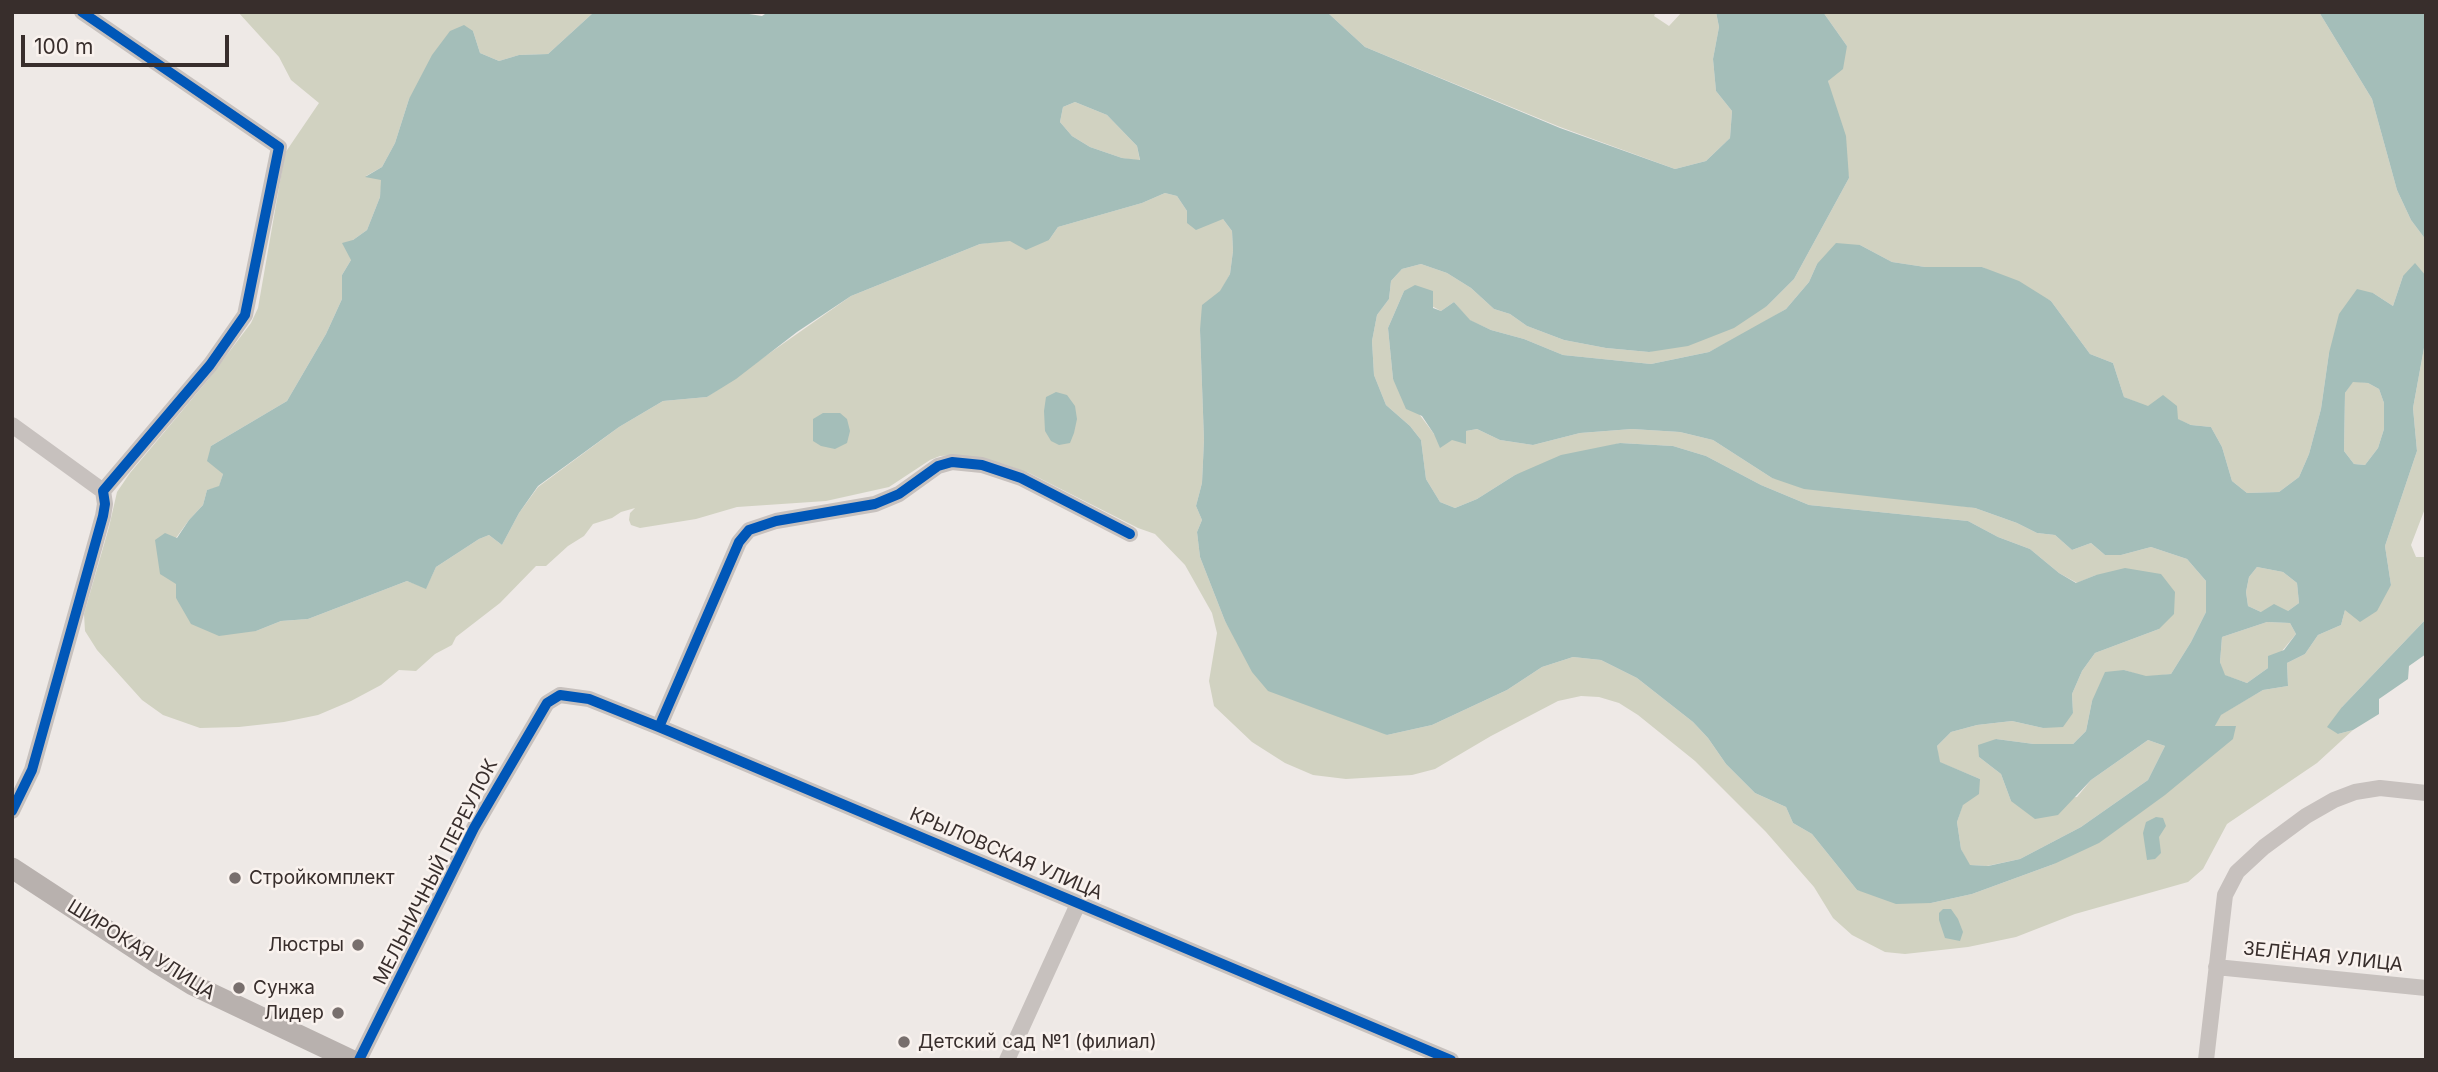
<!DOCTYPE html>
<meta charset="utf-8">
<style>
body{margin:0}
#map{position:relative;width:2438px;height:1072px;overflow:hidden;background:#eee9e6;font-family:Inter,sans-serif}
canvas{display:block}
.frame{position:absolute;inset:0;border:14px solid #382e2c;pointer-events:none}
.scale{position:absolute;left:21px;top:35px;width:208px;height:32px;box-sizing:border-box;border:4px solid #382e2c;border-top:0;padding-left:9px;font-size:21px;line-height:24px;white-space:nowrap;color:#382e2c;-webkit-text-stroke:5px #f9f2ee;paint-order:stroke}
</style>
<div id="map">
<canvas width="2438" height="1072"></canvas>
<div class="frame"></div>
<div class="scale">100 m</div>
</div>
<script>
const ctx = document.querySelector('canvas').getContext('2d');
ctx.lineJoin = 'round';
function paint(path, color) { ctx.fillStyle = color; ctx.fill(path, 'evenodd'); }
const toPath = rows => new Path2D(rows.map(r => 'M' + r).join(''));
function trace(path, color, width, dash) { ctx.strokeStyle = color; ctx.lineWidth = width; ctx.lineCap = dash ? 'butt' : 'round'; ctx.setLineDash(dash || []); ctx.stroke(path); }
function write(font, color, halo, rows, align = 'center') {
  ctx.font = font + ' Inter,sans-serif'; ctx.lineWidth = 5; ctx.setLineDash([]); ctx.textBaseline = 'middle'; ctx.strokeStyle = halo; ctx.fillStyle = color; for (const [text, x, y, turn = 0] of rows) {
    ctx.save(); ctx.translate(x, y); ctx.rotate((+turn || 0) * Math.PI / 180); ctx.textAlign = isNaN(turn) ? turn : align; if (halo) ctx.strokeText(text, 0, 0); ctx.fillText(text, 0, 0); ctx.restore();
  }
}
const green = toPath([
 [238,12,594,12,548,54,519,55,499,61,480,53,473,31,409,99,395,143,382,167,366,176,382,179,380,197,367,230,353,240,351,260,342,275,342,299,326,334,287,401,211,446,223,474,219,487,207,490,203,505,189,520,176,538,176,598,256,631,281,621,308,619,407,581,426,588,436,567,479,539,489,535,502,545,519,513,538,487,619,427,663,401,707,397,851,296,980,244,1010,240,1049,240,1058,227,1142,203,1165,193,1177,196,1187,211,1223,219,1232,231,1233,251,1230,274,1200,330,1204,440,1202,483,1196,506,1202,520,1197,532,1200,557,1225,621,1238,642,1387,735,1432,725,1507,690,1542,667,1573,657,1601,660,1637,678,1693,722,1708,738,1726,764,1755,793,1786,807,1793,823,1812,834,1857,890,1931,903,1972,894,2054,864,2215,726,2220,715,2263,690,2288,686,2287,663,2305,654,2318,635,2341,625,2345,610,2391,585,2385,546,2417,451,2413,408,2426,337,2426,506,2411,545,2416,557,2426,557,2426,619,2342,707,2338,734,2353,730,2317,763,2227,824,2203,869,2188,882,2075,914,2016,937,1968,947,1905,954,1885,952,1852,935,1833,918,1814,887,1766,832,1695,761,1638,715,1619,703,1599,697,1581,696,1558,701,1491,736,1435,769,1412,775,1346,779,1313,775,1285,763,1252,742,1214,706,1209,681,1217,633,1212,613,1185,565,1155,534,1138,528,1029,473,1003,464,957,455,940,456,930,460,889,487,826,501,737,507,696,519,640,528,631,525,629,520,630,513,635,508,621,512,612,518,593,524,584,536,568,546,546,566,536,566,500,603,456,637,452,645,435,654,416,671,399,670,381,685,351,701,318,715,284,722,239,727,200,728,163,715,142,700,97,650,85,631,84,614,109,527,117,492,130,473,207,381,251,323,258,308,285,153,319,103,291,80,279,57],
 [1327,12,1656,12,1654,16,1669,26,1682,12,1716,12,1719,27,1713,59,1716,91,1732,111,1730,138,1706,161,1675,169,1560,127,1365,47],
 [1823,12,2319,12,2372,99,2397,190,2411,220,2426,240,2426,283,2425,276,2403,276,2393,306,2373,293,2329,353,2321,409,2309,454,2299,477,2279,492,2247,493,2232,481,2222,447,2211,427,2191,425,2124,397,2113,363,2090,354,2051,301,1982,267,1925,267,1892,262,1860,245,1817,264,1809,282,1786,309,1749,331,1709,352,1651,364,1563,355,1524,339,1491,330,1469,320,1454,302,1441,311,1404,291,1388,328,1393,379,1434,434,1452,440,1466,431,1477,429,1500,440,1533,445,1580,433,1632,429,1680,432,1713,440,1772,478,1975,508,2017,523,2037,533,2055,535,2072,550,2091,543,2105,555,2121,555,2151,547,2187,559,2206,581,2206,612,2191,642,2171,674,2146,677,2124,670,2092,701,2086,731,2073,744,2034,744,1996,739,1979,757,2001,774,2011,801,2077,797,2091,780,2148,740,2165,746,2148,780,2081,827,2020,859,1987,866,1969,865,1961,849,1957,822,1963,804,1980,779,1939,762,1937,746,1951,732,1977,725,2012,721,2043,728,2073,713,2072,694,2082,671,2095,653,2159,629,2096,575,2077,583,2059,573,2030,549,1998,537,1968,521,1809,505,1761,485,1706,456,1673,446,1620,443,1515,475,1477,499,1455,508,1440,502,1426,479,1421,440,1410,426,1386,405,1374,375,1372,341,1377,315,1389,299,1391,281,1402,269,1421,264,1447,273,1471,288,1494,309,1510,314,1527,326,1564,340,1606,348,1649,352,1767,306,1794,279,1849,178,1828,81,1847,46],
 [1075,102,1107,115,1137,146,1140,161,1122,158,1090,147,1072,136,1060,122,1063,107],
 [2353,381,2368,383,2379,389,2384,403,2384,429,2378,448,2365,465,2354,464,2344,451,2345,393],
 [2257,567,2283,572,2297,583,2299,603,2288,611,2261,612,2248,606,2246,592,2249,577],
 [2267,622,2290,623,2296,634,2268,668,2247,683,2224,675,2220,662,2222,637]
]);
const water = toPath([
 [594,12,736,12,762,16,768,12,1327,12,1365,47,1560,128,1675,169,1706,161,1730,138,1732,111,1716,91,1713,59,1719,27,1716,12,1823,12,1847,46,1843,69,1828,81,1846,136,1849,178,1794,279,1767,306,1734,328,1688,346,1649,352,1606,348,1564,340,1527,326,1510,314,1494,309,1471,288,1447,273,1421,264,1402,269,1391,281,1389,299,1377,315,1372,341,1374,375,1386,405,1410,426,1421,440,1426,479,1440,502,1455,508,1477,499,1515,475,1561,455,1620,443,1673,446,1706,456,1761,485,1809,505,1968,521,1998,537,2030,549,2059,573,2076,583,2096,575,2125,568,2161,574,2175,592,2174,614,2159,629,2095,653,2082,671,2072,694,2073,713,2063,727,2043,728,2012,721,1977,725,1951,732,1937,746,1940,762,1980,779,1979,794,1963,805,1957,822,1961,849,1970,865,1988,866,2020,859,2081,827,2148,780,2165,746,2148,740,2091,780,2058,815,2035,819,2011,801,2001,774,1979,757,1978,745,1996,739,2034,744,2073,744,2086,731,2092,701,2105,672,2124,670,2146,676,2171,674,2191,642,2206,612,2206,581,2187,559,2151,547,2121,555,2105,555,2091,543,2072,550,2055,535,2037,533,2017,523,1975,508,1804,489,1772,478,1713,440,1680,432,1632,429,1580,433,1533,445,1500,440,1477,429,1466,431,1466,444,1452,440,1440,448,1434,434,1422,416,1406,409,1393,379,1388,328,1404,291,1415,285,1433,291,1433,308,1441,311,1454,302,1470,320,1491,330,1524,339,1563,355,1651,364,1709,352,1786,309,1809,282,1817,264,1836,243,1860,245,1892,262,1925,267,1982,267,2019,281,2051,301,2090,354,2113,363,2124,397,2148,406,2163,395,2177,406,2178,419,2191,425,2211,427,2222,447,2232,481,2247,493,2279,492,2299,477,2309,454,2321,409,2329,353,2339,314,2357,289,2373,293,2393,306,2403,276,2415,263,2426,276,2426,337,2413,408,2417,451,2385,546,2391,585,2377,611,2360,622,2345,610,2341,625,2318,635,2305,654,2287,663,2288,686,2263,690,2221,715,2215,726,2236,726,2233,739,2165,795,2099,843,2054,864,1972,894,1931,903,1896,904,1857,890,1812,834,1793,823,1786,807,1755,793,1726,764,1708,738,1693,722,1637,678,1601,660,1573,657,1542,667,1507,690,1432,725,1387,735,1268,691,1252,672,1225,621,1200,557,1197,532,1202,520,1196,506,1202,483,1204,440,1200,330,1202,305,1220,291,1230,274,1233,251,1232,231,1223,219,1196,230,1187,223,1187,211,1177,196,1165,193,1142,203,1058,227,1049,240,1026,250,1010,241,980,244,851,296,797,332,736,379,707,397,663,401,619,427,538,486,519,513,502,545,489,535,479,539,436,567,426,589,407,581,308,619,281,621,256,631,219,636,191,624,176,598,176,584,160,574,155,540,165,533,177,538,189,520,203,505,207,490,219,486,223,474,207,461,211,446,287,401,326,334,342,299,342,275,351,260,342,243,353,240,367,230,380,197,381,180,365,177,382,167,395,143,409,99,432,55,450,31,464,25,473,31,480,53,499,61,519,55,548,54],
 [1075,102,1107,115,1137,146,1140,160,1122,158,1090,147,1072,136,1060,122,1063,107],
 [2353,382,2368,383,2379,389,2384,403,2384,429,2378,448,2365,465,2354,464,2344,451,2345,393],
 [2257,567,2283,572,2297,583,2299,603,2288,611,2274,604,2261,612,2248,606,2246,592,2249,577],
 [2267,622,2290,623,2296,634,2284,650,2268,656,2268,668,2247,683,2225,675,2220,662,2222,637],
 [2319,12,2426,12,2426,240,2411,220,2397,190,2372,99],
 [1056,392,1067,395,1075,406,1077,419,1074,433,1070,443,1059,445,1051,441,1045,431,1044,411,1046,397],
 [823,413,840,413,847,419,850,431,847,443,835,449,821,446,813,441,813,419],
 [2426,619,2426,654,2409,666,2408,679,2379,699,2379,714,2353,730,2338,734,2327,727,2342,707],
 [2156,817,2163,818,2166,826,2159,837,2161,853,2155,859,2147,860,2143,833,2146,822],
 [1943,909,1951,909,1958,919,1963,932,1960,941,1945,938,1939,920,1939,913]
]);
const street = toPath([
 [12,425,103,491],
 [659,727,739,542,749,530,776,521,875,504,899,494,938,466,952,462,982,465,1021,478,1130,534],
 [12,811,32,770,103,516,105,504,103,491,210,365,245,315,279,147,82,12],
 [2216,967,2426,988],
 [359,1060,474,828,547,703,560,695,589,699,659,727,1451,1060],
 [1007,1060,1078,904],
 [2206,1060,2225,895,2237,872,2264,847,2306,816,2334,800,2355,792,2380,788,2426,793]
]);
const secondary = toPath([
 [12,868,154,961,193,985,351,1060]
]);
const cycleway = toPath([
 [659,727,739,542,749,530,776,521,875,504,899,494,938,466,952,462,982,465,1021,478,1130,534],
 [12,811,32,770,103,516,105,504,103,491,210,365,245,315,279,147,82,12],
 [359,1060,474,828,547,703,560,695,589,699,659,727,1451,1060]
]);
const markers = [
 [235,878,7,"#786f6d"],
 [358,945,7,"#786f6d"],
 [239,988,7,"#786f6d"],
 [338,1013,7,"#786f6d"],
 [904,1042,7,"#786f6d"]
];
const streetNames = [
 ["КРЫЛОВСКАЯ УЛИЦА",1006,854,23],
 ["МЕЛЬНИЧНЫЙ ПЕРЕУЛОК",436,872,-63],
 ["ШИРОКАЯ УЛИЦА",141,950,32],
 ["ЗЕЛЁНАЯ УЛИЦА",2323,957,6]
];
const poiNames = [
 ["Стройкомплект",249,878],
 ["Люстры",344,945,"right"],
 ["Сунжа",253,988],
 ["Лидер",324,1013,"right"],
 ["Детский сад №1 (филиал)",918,1042]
];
paint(green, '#d1d2c1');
paint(water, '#a4beb9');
trace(street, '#c7c1be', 16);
trace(secondary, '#b8b1ae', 21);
trace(cycleway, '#0057b8', 10);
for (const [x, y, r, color] of markers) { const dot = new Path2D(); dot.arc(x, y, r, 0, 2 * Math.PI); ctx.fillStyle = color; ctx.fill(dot); trace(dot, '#f9f2ee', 2.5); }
write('19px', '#382e2c', '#f9f2ee', streetNames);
write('19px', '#382e2c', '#f9f2ee', poiNames, 'left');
</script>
